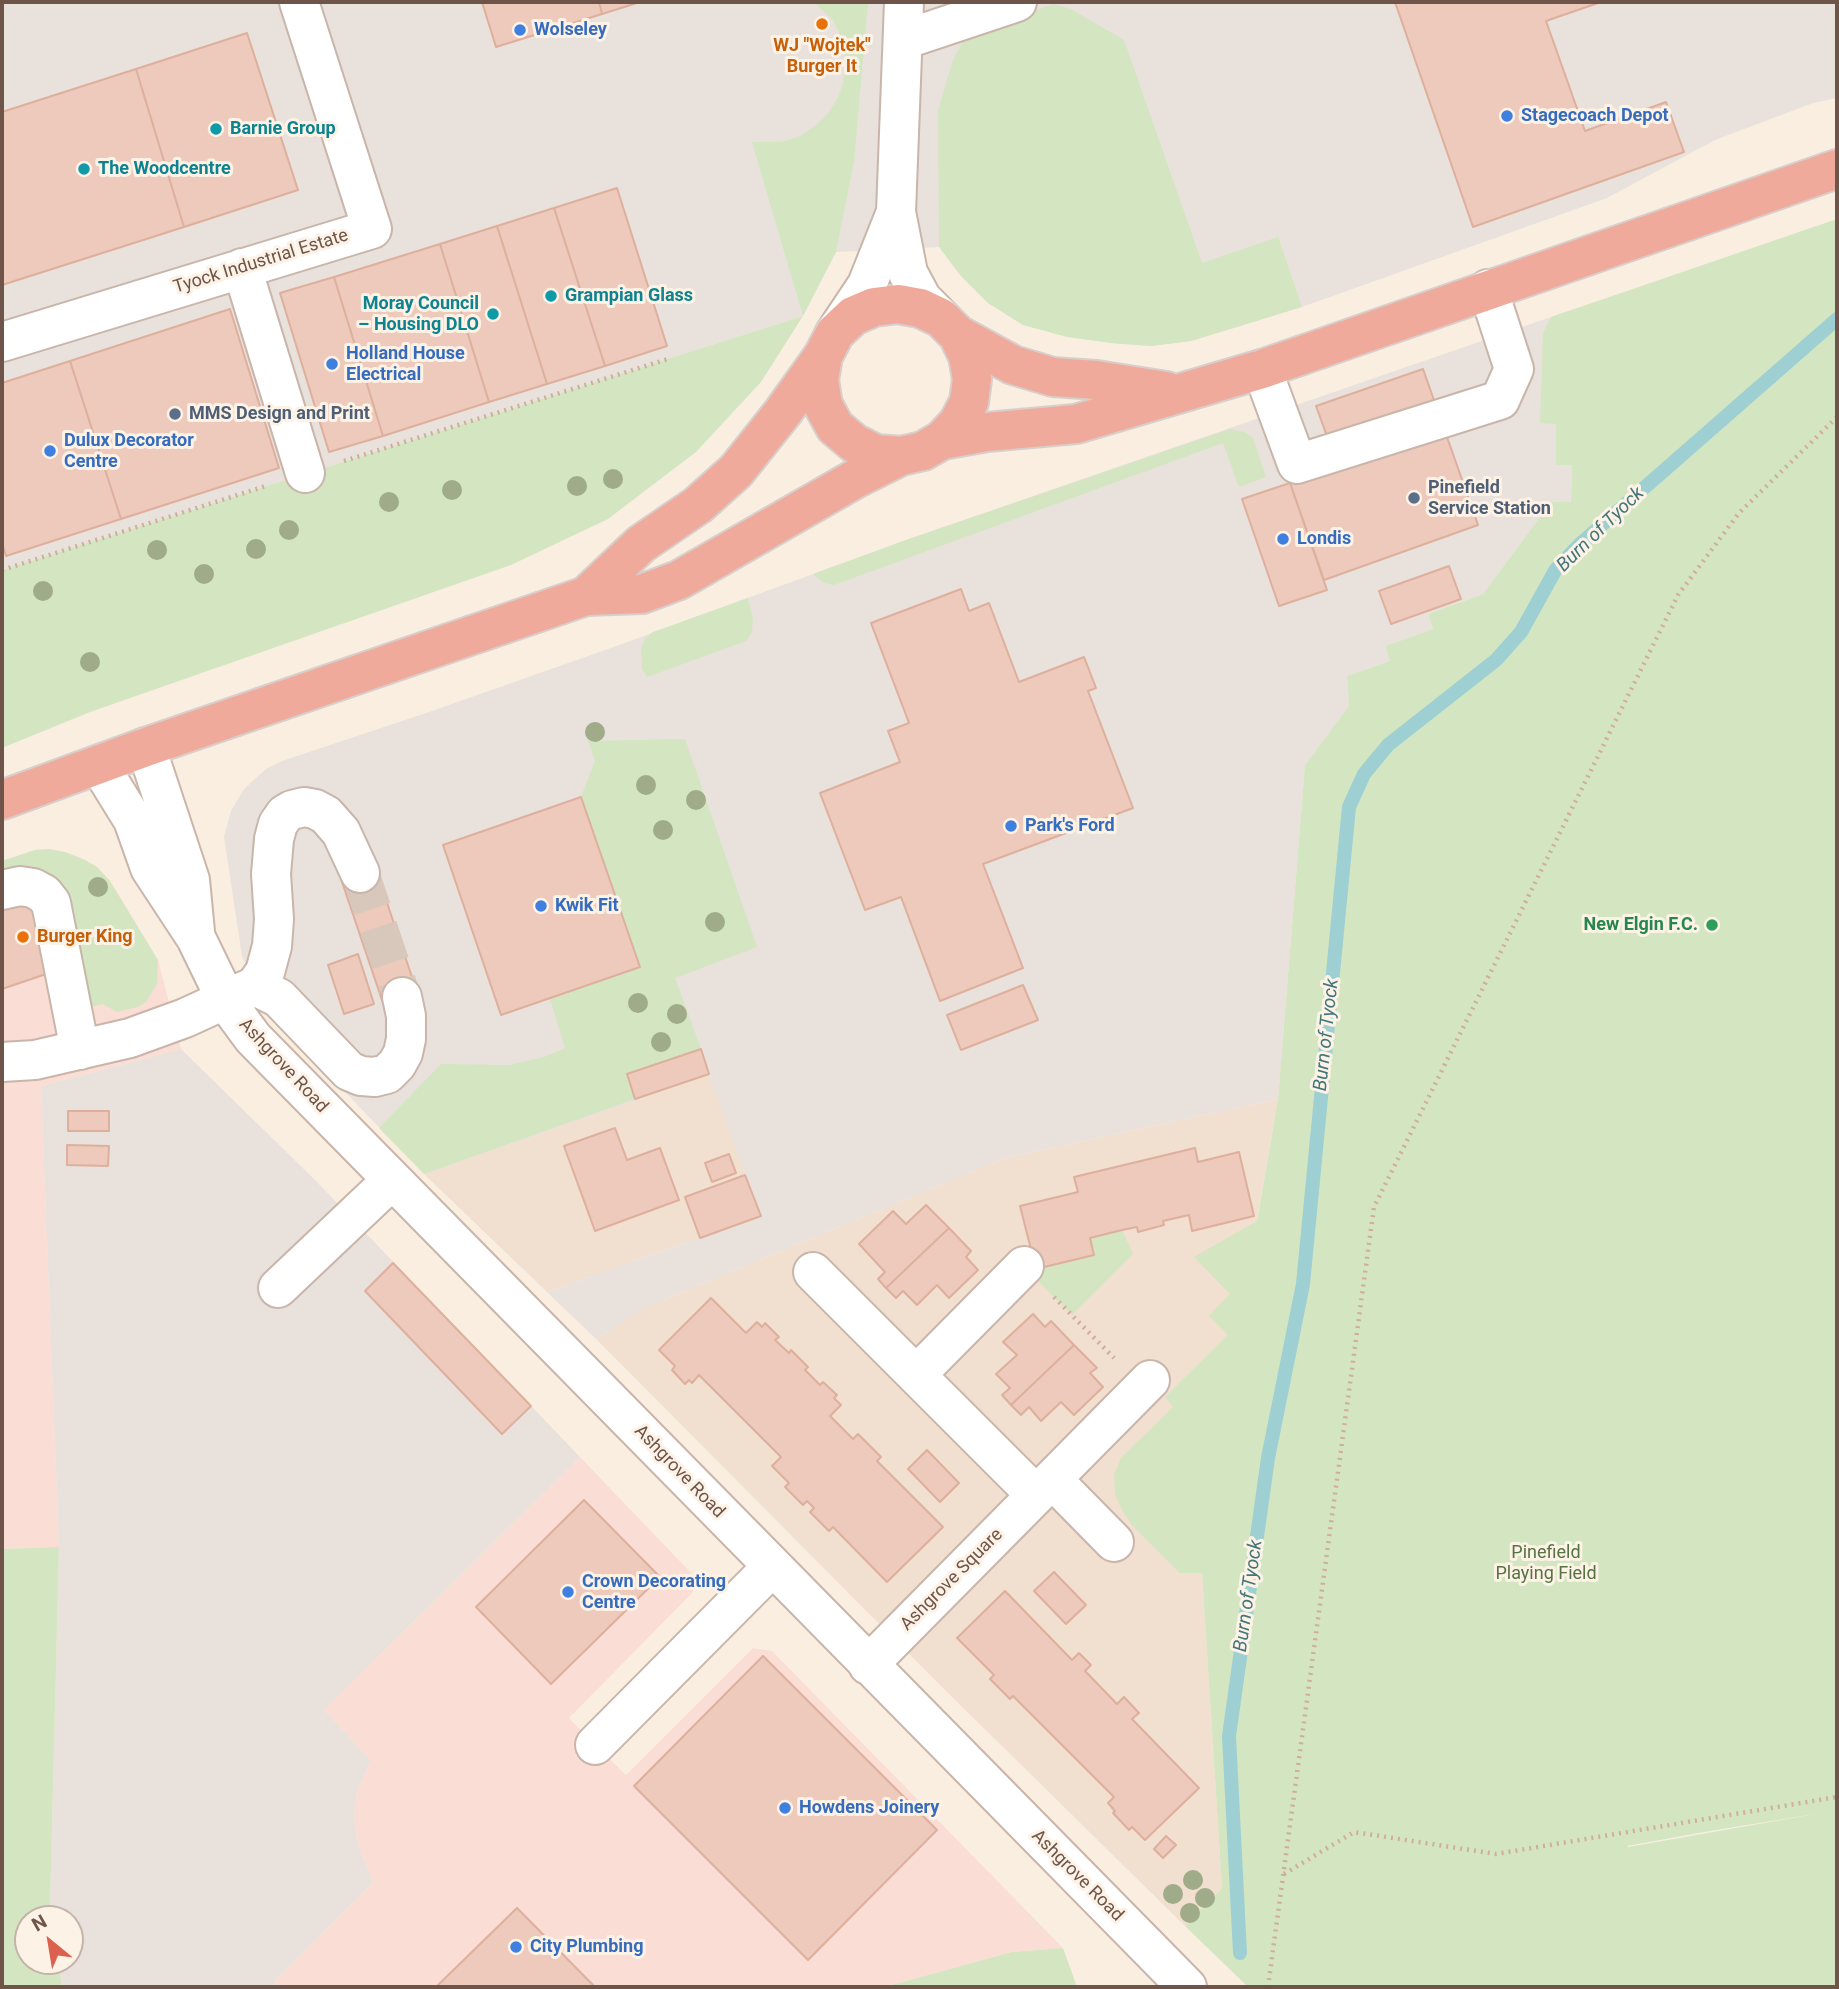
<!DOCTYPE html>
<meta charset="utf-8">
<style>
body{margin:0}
#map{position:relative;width:1839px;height:1989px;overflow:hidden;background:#faeee1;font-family:Roboto,sans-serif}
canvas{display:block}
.frame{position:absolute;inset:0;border:4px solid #6f544a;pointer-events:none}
.north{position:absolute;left:14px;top:1905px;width:70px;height:70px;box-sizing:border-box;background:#fdf2e6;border:2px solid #c4b3a8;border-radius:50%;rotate:330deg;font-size:19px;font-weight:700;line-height:28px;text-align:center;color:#6f544a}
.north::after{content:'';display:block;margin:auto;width:24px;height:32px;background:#db614e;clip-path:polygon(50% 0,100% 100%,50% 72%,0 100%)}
</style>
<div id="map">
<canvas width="1839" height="1989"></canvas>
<div class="frame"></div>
<div class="north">N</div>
</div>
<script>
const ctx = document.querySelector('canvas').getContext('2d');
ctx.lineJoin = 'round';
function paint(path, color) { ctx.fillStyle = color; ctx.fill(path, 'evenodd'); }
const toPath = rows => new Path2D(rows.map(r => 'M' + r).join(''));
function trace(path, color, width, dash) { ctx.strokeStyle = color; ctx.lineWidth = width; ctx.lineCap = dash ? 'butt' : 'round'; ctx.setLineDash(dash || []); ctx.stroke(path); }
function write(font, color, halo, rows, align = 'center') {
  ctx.font = font + ' Roboto,sans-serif'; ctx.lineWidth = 6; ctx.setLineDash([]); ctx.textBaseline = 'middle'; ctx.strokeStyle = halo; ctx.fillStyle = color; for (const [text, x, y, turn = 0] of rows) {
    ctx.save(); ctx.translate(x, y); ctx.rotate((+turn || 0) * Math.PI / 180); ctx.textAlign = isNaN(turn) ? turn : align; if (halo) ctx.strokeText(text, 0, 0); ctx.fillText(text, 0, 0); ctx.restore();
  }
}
const residential = toPath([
 [709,1074,761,1216,547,1292,424,1174],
 [1278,1099,1208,1499,1202,1573,1222,1888,1185,1926,943,1688,596,1339,646,1307,1005,1158]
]);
const commercial = toPath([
 [49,849,65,852,85,860,97,867,110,881,158,960,181,1049,41,1086,59,1547,2,1549,2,861,35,850],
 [580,1457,694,1576,693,1592,569,1718,595,1745,626,1775,753,1648,772,1651,1063,1948,1012,1952,884,1987,280,1987,274,1981,373,1883,358,1844,354,1817,357,1791,371,1760,324,1710]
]);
const industrial = toPath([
 [2,2,1837,2,1837,98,1813,103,1715,140,1607,198,1302,307,1191,341,1151,346,1111,343,1067,336,1023,325,988,303,961,276,939,247,836,252,803,316,2,570],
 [1577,308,1571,503,1551,502,1483,594,1428,614,1433,629,1385,646,1390,661,1347,676,1349,706,1305,765,1278,1099,1005,1158,646,1307,596,1339,547,1292,761,1216,709,1075,424,1174,274,1018,255,986,242,956,224,837,231,811,244,789,266,769,282,761,429,712,611,648,906,540],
 [181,1049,315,1180,580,1457,324,1710,371,1760,357,1791,354,1817,358,1844,373,1883,274,1981,280,1987,62,1987,58,1961,70,1961,70,1919,51,1919,50,1908,59,1547,41,1086]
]);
const green = toPath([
 [814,2,868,2,854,161,836,252,803,316,761,382,696,452,608,519,511,565,90,712,2,748,2,570,803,316,752,142,781,142,800,136,815,126,828,113,838,98,843,83,846,60,843,41,833,20],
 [1053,4,1071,9,1124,40,1202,263,1278,237,1302,307,1191,341,1151,346,1111,343,1067,337,1023,325,988,303,961,276,939,247,938,110,953,60,966,35],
 [1837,219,1837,1987,1248,1987,1185,1926,1222,1888,1202,1573,1180,1573,1132,1525,1122,1510,1115,1494,1114,1475,1121,1458,1173,1407,1165,1397,1228,1335,1209,1316,1230,1294,1194,1257,1257,1221,1278,1099,1305,765,1349,706,1347,676,1390,661,1385,646,1433,629,1428,614,1483,594,1551,502,1571,502,1572,465,1556,465,1556,424,1540,423,1543,333,1551,317],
 [1821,1813,1628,1847,1627,1846,1704,1832],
 [1230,429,1244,432,1253,438,1266,477,1239,487,1223,443,834,585,824,583,813,574,906,540],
 [748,598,753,620,752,632,746,641,647,677,642,669,641,649,645,639,653,632],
 [685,739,757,947,675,978,701,1049,627,1074,635,1099,424,1174,379,1128,441,1064,509,1065,544,1057,565,1048,550,999,640,967,581,797,595,761,588,741],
 [49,849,65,852,85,860,97,867,110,881,158,960,157,984,146,1002,138,1007,117,1012,103,1004,90,1007,2,882,2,861,35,850],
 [1122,1230,1133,1254,1072,1315,1030,1273,1036,1269,1094,1255,1090,1238],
 [59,1547,50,1908,51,1919,28,1919,28,1961,58,1961,62,1987,2,1987,2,1549],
 [1063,1948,1077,1987,884,1987,1012,1952]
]);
const stream = toPath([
 [1240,1953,1229,1736,1268,1458,1303,1284,1349,807,1364,774,1388,745,1496,660,1521,632,1556,569,1579,545,1837,319]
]);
const building = toPath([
 [482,2,599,2,602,14,496,47,482,2],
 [599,2,640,2,602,14,599,2],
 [1395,2,1601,2,1546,21,1585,131,1666,102,1684,152,1473,227,1395,2],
 [247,33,298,190,184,227,136,69,247,33],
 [136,69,184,227,2,285,2,112,136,69],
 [617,188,667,346,605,366,554,208,617,188],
 [554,208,605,366,547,384,497,226,554,208],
 [497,226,547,384,489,402,440,244,497,226],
 [440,244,489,402,383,436,334,277,440,244],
 [334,277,383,436,329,452,280,293,334,277],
 [230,309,279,468,121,519,70,361,230,309],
 [70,361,121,519,6,556,2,543,2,383,70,361],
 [1423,369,1478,525,1324,580,1288,477,1336,461,1316,406,1423,369],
 [1290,483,1327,590,1279,606,1242,499,1290,483],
 [1449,566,1461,599,1391,624,1379,591,1449,566],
 [961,589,969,611,989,603,1019,682,1084,657,1096,688,1088,691,1133,808,983,864,1023,968,940,1001,901,897,865,910,820,793,900,762,888,731,909,723,871,623,961,589],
 [581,797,640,967,501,1015,443,845,581,797],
 [375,867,417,992,383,1003,341,879,375,867],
 [29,893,55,971,2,989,2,903,29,893],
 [358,954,374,1004,344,1014,328,965,358,954],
 [1023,985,1038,1020,961,1050,947,1015,1023,985],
 [701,1049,709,1074,635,1099,627,1074,701,1049],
 [68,1111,109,1111,109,1131,68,1131,68,1111],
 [615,1128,627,1160,660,1148,679,1200,595,1231,564,1146,615,1128],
 [67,1145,109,1146,108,1166,67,1165,67,1145],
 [1195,1148,1198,1162,1239,1152,1254,1216,1192,1231,1189,1215,1163,1221,1164,1225,1138,1232,1137,1227,1122,1230,1090,1238,1094,1255,1036,1269,1020,1206,1078,1192,1074,1177,1195,1148],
 [729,1154,736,1173,712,1182,705,1163,729,1154],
 [745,1175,761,1216,700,1238,685,1197,745,1175],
 [926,1205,949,1228,886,1288,878,1279,885,1272,859,1244,893,1211,906,1224,926,1205],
 [949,1228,971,1251,966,1257,978,1270,949,1298,937,1285,917,1305,903,1291,896,1298,886,1288,949,1228],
 [393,1263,531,1406,502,1434,365,1291,393,1263],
 [711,1298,746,1333,757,1322,762,1327,765,1323,779,1337,775,1340,789,1353,791,1350,808,1367,805,1370,820,1385,823,1382,837,1395,834,1398,841,1405,830,1416,853,1439,858,1434,881,1457,877,1461,943,1527,887,1582,833,1527,829,1531,810,1512,814,1508,807,1501,803,1505,785,1487,789,1483,772,1466,781,1457,699,1375,692,1383,689,1380,685,1384,672,1370,675,1366,659,1350,711,1298],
 [1033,1314,1045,1327,1051,1321,1074,1345,1011,1405,1002,1395,1010,1388,996,1374,1017,1355,1003,1342,1033,1314],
 [1074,1345,1097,1368,1090,1373,1103,1387,1074,1415,1061,1402,1041,1421,1029,1407,1021,1415,1011,1405,1074,1345],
 [927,1450,959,1483,940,1502,908,1469,927,1450],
 [584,1500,660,1577,551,1684,476,1607,584,1500],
 [1054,1572,1086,1605,1066,1624,1034,1591,1054,1572],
 [1005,1591,1072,1660,1079,1653,1091,1665,1085,1671,1117,1704,1124,1697,1139,1713,1132,1719,1199,1788,1145,1840,1132,1827,1129,1830,1113,1813,1115,1811,1108,1803,1114,1797,1013,1696,1010,1699,990,1679,994,1675,957,1638,1005,1591],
 [763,1656,937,1830,808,1960,634,1786,763,1656],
 [1166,1836,1176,1845,1163,1858,1154,1849,1166,1836],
 [517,1908,595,1987,436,1987,517,1908]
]);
const minorTunnel = toPath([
 [360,873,402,997]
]);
const path = toPath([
 [344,461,671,358],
 [2,570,266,486],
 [1054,1297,1114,1358],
 [1284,1874,1354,1832,1496,1854,1837,1797],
 [1268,1987,1374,1207,1678,595,1739,513,1837,417]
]);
const minor = toPath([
 [904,2,896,212,908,273,922,299,941,318],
 [903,40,1017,2],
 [242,268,305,473],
 [835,333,867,285,896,212],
 [2,342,372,229,299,2],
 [1262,369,1297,464,1500,400,1514,369,1488,289],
 [146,747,190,880,195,932],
 [99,765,133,820,150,868,196,938,228,1004,253,1038,1187,1987],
 [2,890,20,886,33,888,44,894,51,903,80,1050],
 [255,986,279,998,349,1071,361,1076,375,1077,387,1074,397,1064,403,1053,406,1039,406,1016,402,997],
 [2,1062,35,1060,130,1038,185,1018,255,986,265,972,272,946,274,919,271,874,274,839,278,824,285,814,292,810,304,807,315,809,326,815,341,832,360,873],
 [813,1272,1036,1495],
 [278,1288,392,1180],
 [916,1375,1024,1266],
 [1052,1479,1114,1542],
 [868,1665,1150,1380],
 [595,1745,772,1567]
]);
const highway = toPath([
 [958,335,1013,365,1053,377,1096,380,1166,391],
 [823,356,819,380,823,405,835,427,854,443,876,454,901,456],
 [942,440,987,432,1076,424,1262,369,1837,169],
 [2,800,146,747,586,596,642,594,679,580,855,479,901,456,923,451,942,440,958,423,969,402,972,379,968,356,958,335,941,318,920,308,898,304,874,307,853,316,835,333,823,356,783,412,736,471,698,505,641,544,586,596]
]);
const trees = [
 [613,479],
 [577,486],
 [452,490],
 [389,502],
 [289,530],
 [256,549],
 [157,550],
 [204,574],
 [43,591],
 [90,662],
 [595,732],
 [646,785],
 [696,800],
 [663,830],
 [98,887],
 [715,922],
 [638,1003],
 [677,1014],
 [661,1042],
 [1193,1880],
 [1173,1894],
 [1205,1898],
 [1190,1913]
];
const markers = [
 [822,24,7,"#e8710a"],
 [520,30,7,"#3f7fe0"],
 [1507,116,7,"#3f7fe0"],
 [216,129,7,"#0f9aa8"],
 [84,169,7,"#0f9aa8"],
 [551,296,7,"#0f9aa8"],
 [493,314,7,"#0f9aa8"],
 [332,364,7,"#3f7fe0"],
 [175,414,7,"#5c6f8a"],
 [50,451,7,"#3f7fe0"],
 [1414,498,7,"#5c6f8a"],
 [1283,539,7,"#3f7fe0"],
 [1011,826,7,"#3f7fe0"],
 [541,906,7,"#3f7fe0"],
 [1712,925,7,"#2e9e5b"],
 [23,937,7,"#e8710a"],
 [568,1592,7,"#3f7fe0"],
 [785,1808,7,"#3f7fe0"],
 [516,1947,7,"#3f7fe0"]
];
const shopNames = [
 ["Wolseley",534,30],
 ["Stagecoach Depot",1521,116],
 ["Holland House",346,354],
 ["Electrical",346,375],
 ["Dulux Decorator",64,441],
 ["Centre",64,462],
 ["Londis",1297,539],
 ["Park's Ford",1025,826],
 ["Kwik Fit",555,906],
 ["Crown Decorating",582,1582],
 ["Centre",582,1603],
 ["Howdens Joinery",799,1808],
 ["City Plumbing",530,1947]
];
const foodNames = [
 ["WJ \"Wojtek\"",822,46],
 ["Burger It",822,67],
 ["Burger King",37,937,"left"]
];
const cultureNames = [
 ["Barnie Group",230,129],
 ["The Woodcentre",98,169],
 ["Grampian Glass",565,296],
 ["Moray Council",479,304,"right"],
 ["– Housing DLO",479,325,"right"]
];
const streetNames = [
 ["Tyock Industrial Estate",261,262,-17],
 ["Ashgrove Road",283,1066,47],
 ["Ashgrove Road",679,1472,46],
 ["Ashgrove Square",952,1580,-45],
 ["Ashgrove Road",1077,1876,45]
];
const serviceNames = [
 ["MMS Design and Print",189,414],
 ["Pinefield",1428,488],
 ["Service Station",1428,509]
];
const leisureNames = [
 ["New Elgin F.C.",1698,925]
];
const parkNames = [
 ["Pinefield",1546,1553],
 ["Playing Field",1546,1574]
];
const waterNames = [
 ["Burn of Tyock",1601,530,-44],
 ["Burn of Tyock",1327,1035,-84],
 ["Burn of Tyock",1249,1596,-82]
];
paint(residential, '#f1dfd0');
paint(commercial, '#faddd5');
paint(industrial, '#e9e1dc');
paint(green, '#d3e6c1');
trace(stream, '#9ecfd2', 14);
paint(building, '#edcabb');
trace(building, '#deaf9c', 2);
trace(minorTunnel, '#d7c8bb', 38, [38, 19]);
trace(minor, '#c9b5a9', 42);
trace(highway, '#d7cfcc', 42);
trace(path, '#d1ad9e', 4.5, [2, 5]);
trace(minor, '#fff', 38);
trace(highway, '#f0aa9c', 38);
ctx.fillStyle = '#a0ab8a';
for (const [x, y] of trees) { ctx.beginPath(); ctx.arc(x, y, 10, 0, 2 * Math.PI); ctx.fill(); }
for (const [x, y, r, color] of markers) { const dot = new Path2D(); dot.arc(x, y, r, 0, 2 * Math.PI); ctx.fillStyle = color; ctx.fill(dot); trace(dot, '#fdf2e6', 2.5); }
write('bold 18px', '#366cbe', '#fdf2e6', shopNames, 'left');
write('bold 18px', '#c56008', '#fdf2e6', foodNames);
write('bold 18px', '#0d838f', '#fdf2e6', cultureNames, 'left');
write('18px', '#6f544a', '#fdf2e6', streetNames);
write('bold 18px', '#4e5e75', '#fdf2e6', serviceNames, 'left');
write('bold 18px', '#27864d', '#fdf2e6', leisureNames, 'right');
write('18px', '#567443', '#fdf2e6', parkNames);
write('italic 19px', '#43767a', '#fdf2e6', waterNames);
</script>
